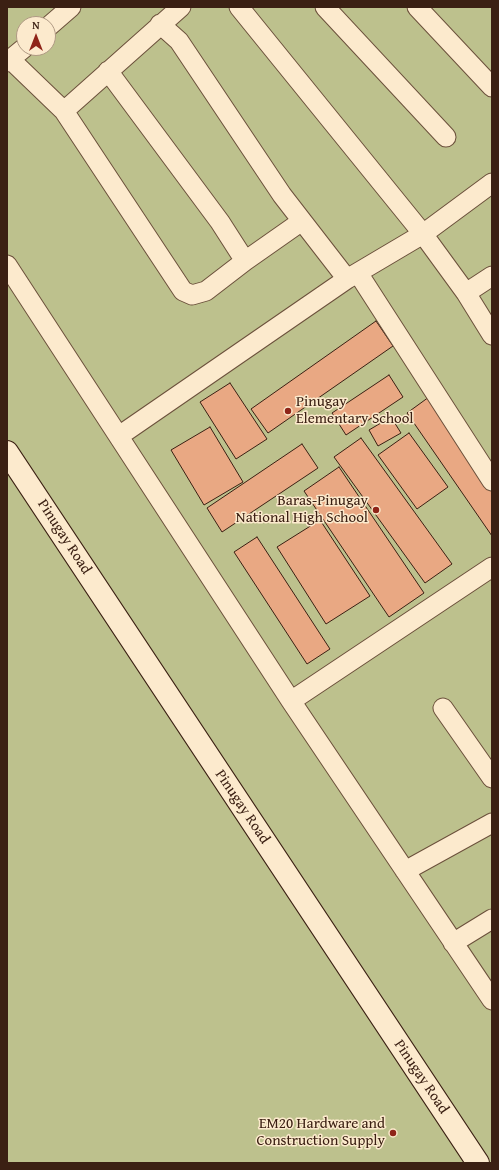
<!DOCTYPE html>
<style>
body{margin:0}
#map{position:relative;width:499px;height:1170px;overflow:hidden;background:#fbdeb2;font-family:"Gentium Book Plus",serif}
canvas{display:block}
.frame{position:absolute;inset:0;border:8px solid #3b2013;pointer-events:none}
.north{position:absolute;left:16px;top:16px;width:40px;height:40px;box-sizing:border-box;background:#fceacd;border:1px solid #af9983;border-radius:50%;rotate:0deg;font-size:11px;font-weight:700;line-height:16px;text-align:center;color:#3b2013}
.north::after{content:'';display:block;margin:auto;width:14px;height:18px;background:#8f2418;clip-path:polygon(50% 0,100% 100%,50% 72%,0 100%)}
</style>
<div id="map">
<canvas width="499" height="1170"></canvas>
<div class="frame"></div>
<div class="north">N</div>
</div>
<script>
const ctx = document.querySelector('canvas').getContext('2d');
ctx.lineJoin = 'round';
function paint(path, color) { ctx.fillStyle = color; ctx.fill(path, 'evenodd'); }
const toPath = rows => new Path2D(rows.map(r => 'M' + r).join(''));
function trace(path, color, width, dash) { ctx.strokeStyle = color; ctx.lineWidth = width; ctx.lineCap = dash ? 'butt' : 'round'; ctx.setLineDash(dash || []); ctx.stroke(path); }
function write(font, color, halo, rows, align = 'center') {
  ctx.font = font + ' "Gentium Book Plus",serif'; ctx.lineWidth = 3; ctx.setLineDash([]); ctx.textBaseline = 'middle'; ctx.strokeStyle = halo; ctx.fillStyle = color; for (const [text, x, y, turn = 0] of rows) {
    ctx.save(); ctx.translate(x, y); ctx.rotate((+turn || 0) * Math.PI / 180); ctx.textAlign = isNaN(turn) ? turn : align; if (halo) ctx.strokeText(text, 0, 0); ctx.fillText(text, 0, 0); ctx.restore();
  }
}
const green = toPath([
 [7,7,492,7,492,1163,7,1163],
 [24,24,48,24,48,48,24,48]
]);
const building = toPath([
 [376,321,393,346,268,433,251,409,376,321],
 [389,375,403,397,346,435,332,413,389,375],
 [230,383,267,439,236,459,200,402,230,383],
 [429,397,492,487,492,536,407,413,429,397],
 [391,417,401,433,378,446,369,430,391,417],
 [210,427,243,482,204,505,171,450,210,427],
 [409,433,448,487,417,509,378,455,409,433],
 [361,438,452,564,425,583,334,457,361,438],
 [302,444,318,468,222,532,207,508,302,444],
 [339,467,424,593,389,617,304,491,339,467],
 [320,520,370,596,326,624,277,547,320,520],
 [257,537,330,649,307,664,234,552,257,537]
]);
const street = toPath([
 [239,7,423,234,466,293,492,335],
 [325,7,446,137],
 [417,7,492,87],
 [160,24,179,41,282,195,347,279],
 [48,27,71,7],
 [10,59,64,111,183,291,192,295,206,291,245,261],
 [7,62,24,48],
 [108,71,220,222,245,261,302,221],
 [64,111,181,7],
 [7,265,291,701,492,1000],
 [358,273,492,481],
 [466,293,492,276],
 [119,436,347,279,423,234,492,183],
 [291,701,492,567],
 [443,708,492,778],
 [405,871,492,823],
 [453,943,492,919]
]);
const secondary = toPath([
 [7,452,478,1163]
]);
const markers = [
 [288,411,4,"#8f2418"],
 [376,510,4,"#8f2418"],
 [393,1133,4,"#8f2418"]
];
const poiNames = [
 ["Pinugay",296,402,"left"],
 ["Elementary School",296,419,"left"],
 ["Baras-Pinugay",368,501],
 ["National High School",368,518],
 ["EM20 Hardware and",385,1124],
 ["Construction Supply",385,1141]
];
const streetNames = [
 ["Pinugay Road",64,537,57],
 ["Pinugay Road",242,807,56],
 ["Pinugay Road",421,1077,56]
];
paint(green, '#bdc18d');
paint(building, '#e9a883');
trace(building, '#3b2013', 1);
trace(street, '#6b503b', 21);
trace(secondary, '#3b2013', 24);
trace(street, '#fceacd', 19);
trace(secondary, '#fceacd', 22);
for (const [x, y, r, color] of markers) { const dot = new Path2D(); dot.arc(x, y, r, 0, 2 * Math.PI); ctx.fillStyle = color; ctx.fill(dot); trace(dot, '#fceacd', 1.5); }
write('15px', '#3b2013', '#fceacd', poiNames, 'right');
write('15px', '#3b2013', '#fceacd', streetNames);
</script>
